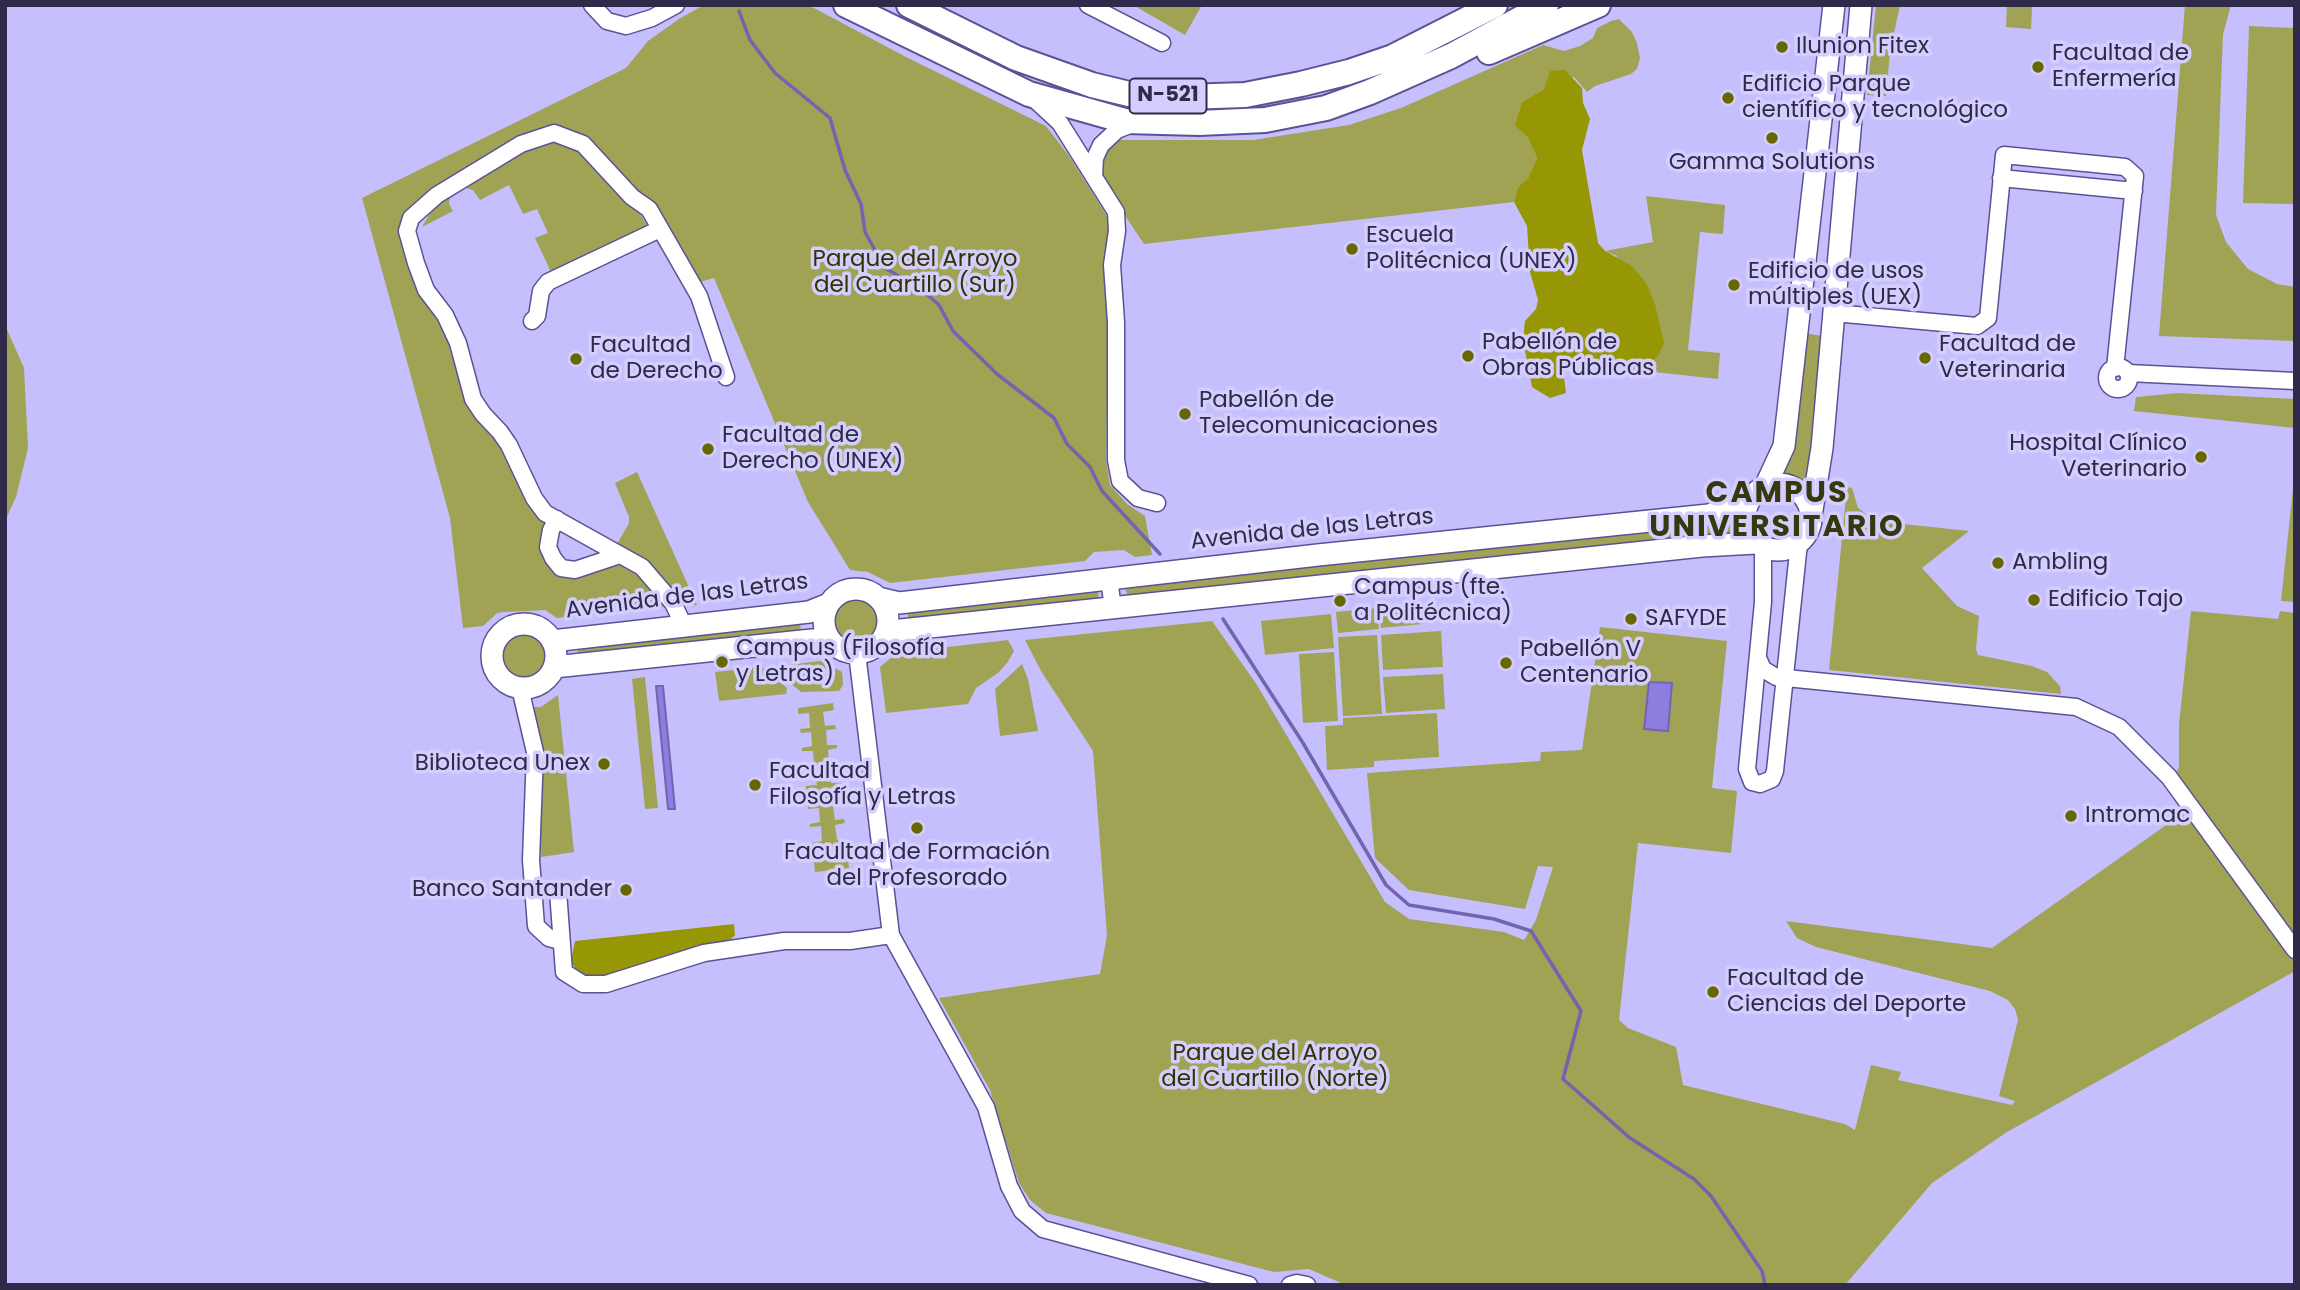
<!DOCTYPE html>
<meta charset="utf-8">
<style>
body{margin:0}
#map{position:relative;width:2300px;height:1290px;overflow:hidden;background:#c6bffd;font-family:Poppins,sans-serif}
canvas{display:block}
.frame{position:absolute;inset:0;border:7px solid #2f2a49;pointer-events:none}
</style>
<div id="map">
<canvas width="2300" height="1290"></canvas>
<div class="frame"></div>
</div>
<script>
const ctx = document.querySelector('canvas').getContext('2d');
ctx.lineJoin = 'round';
function paint(path, color) { ctx.fillStyle = color; ctx.fill(path, 'evenodd'); }
const toPath = rows => new Path2D(rows.map(r => 'M' + r).join(''));
function trace(path, color, width, dash) { ctx.strokeStyle = color; ctx.lineWidth = width; ctx.lineCap = dash ? 'butt' : 'round'; ctx.setLineDash(dash || []); ctx.stroke(path); }
function write(font, color, halo, rows, align = 'center') {
  ctx.font = font + ' Poppins,sans-serif'; ctx.lineWidth = 7; ctx.setLineDash([]); ctx.textBaseline = 'middle'; ctx.strokeStyle = halo; ctx.fillStyle = color; for (const [text, x, y, turn = 0] of rows) {
    ctx.save(); ctx.translate(x, y); ctx.rotate((+turn || 0) * Math.PI / 180); ctx.textAlign = isNaN(turn) ? turn : align; if (halo) ctx.strokeText(text, 0, 0); ctx.fillText(text, 0, 0); ctx.restore();
  }
}
const green = toPath([
 [704,5,804,5,814,8,906,57,1046,126,1069,156,1107,216,1110,227,1104,258,1108,329,1106,460,1110,485,1127,504,1145,516,1152,555,1135,557,1124,550,1094,552,1085,561,890,583,868,572,850,570,808,502,714,278,696,283,654,209,584,141,551,129,434,191,408,240,463,372,546,522,556,568,612,563,630,564,665,600,664,607,557,618,545,610,504,612,497,613,483,626,463,628,450,518,362,198,626,68,648,41,679,19],
 [1133,5,1202,5,1185,35],
 [1876,5,1900,5,1890,52,1886,96,1867,95],
 [2007,5,2032,7,2031,29,2006,27],
 [2185,5,2231,5,2223,34,2216,215,2226,242,2248,269,2277,284,2295,287,2295,341,2159,336],
 [1619,19,1632,32,1637,43,1640,58,1637,69,1631,74,1595,86,1587,92,1574,77,1544,89,1522,102,1516,125,1528,138,1537,158,1528,178,1518,187,1514,202,1144,244,1110,193,1101,176,1100,162,1105,151,1118,140,1253,140,1349,125,1401,108,1543,45,1564,51,1580,46,1593,38,1597,28,1611,21],
 [2249,26,2295,28,2295,204,2243,203],
 [546,140,562,140,578,148,625,195,639,212,649,229,553,276,535,238,548,233,537,209,523,214,509,185,480,200,473,190,462,187,450,197,449,204,453,211,422,227,438,199,519,151],
 [1646,196,1725,205,1723,234,1700,232,1688,350,1720,353,1718,379,1573,363,1617,256,1605,251,1653,242],
 [5,325,24,368,28,448,16,497,5,521],
 [1803,333,1823,336,1807,488,1790,476,1780,475],
 [2178,393,2295,399,2295,428,2134,411,2136,397],
 [2295,470,2295,602,2281,601],
 [637,472,697,605,680,606,616,546,629,523,629,517,615,483],
 [1847,487,1852,488,1858,508,1875,521,1969,531,1922,568,1957,606,1979,616,1976,649,1978,655,2032,666,2047,672,2060,686,2061,694,1829,670],
 [1737,519,1740,537,1132,599,1127,595,1125,588,1129,584],
 [1094,588,1098,593,1099,599,914,622,908,617,908,612],
 '832 621a24 24 0 1 1 48 0a24 24 0 1 1-48 0Z',
 [1421,603,1423,624,1381,628,1379,608],
 [1377,608,1379,629,1338,633,1336,612],
 [2191,611,2278,619,2280,611,2295,613,2295,971,2007,1132,1932,1183,1845,1285,1341,1285,1341,1283,1309,1269,1274,1272,1046,1213,1030,1200,1019,1183,990,1090,939,998,1100,974,1107,935,1093,751,1041,671,1025,640,1212,621,1257,685,1385,902,1409,919,1504,932,1524,940,1536,920,1553,867,1538,866,1525,909,1409,890,1375,858,1367,773,1540,761,1541,752,1582,750,1600,627,1727,641,1712,788,1737,791,1731,853,1638,843,1619,1020,1628,1028,1676,1047,1683,1085,1845,1124,1855,1130,1871,1065,1901,1072,1898,1080,2012,1105,2015,1101,1999,1096,2018,1020,2015,1009,2008,1000,1990,991,1816,947,1797,938,1786,921,1992,948,2169,823,2195,808,2174,777,2179,767,2179,724],
 [1331,614,1334,648,1265,655,1261,621],
 [796,620,800,624,801,630,797,635,584,658,578,653,578,648],
 [1441,631,1443,667,1383,670,1381,635],
 '500 656a23 23 0 1 1 46 0a23 23 0 1 1-46 0Z',
 [1377,635,1382,714,1343,716,1338,637],
 [1008,640,1014,651,1007,663,998,673,976,688,968,704,886,713,880,667,897,653],
 [1334,652,1338,721,1303,723,1299,654],
 [821,661,842,672,843,685,839,691,801,692,771,667],
 [1022,664,1028,679,1038,731,1000,736,995,689],
 [762,667,787,688,786,694,719,701,715,672],
 [1443,674,1445,709,1386,713,1383,677],
 [645,677,658,808,645,809,632,679],
 [558,695,574,852,541,857,541,795,529,707,541,707],
 [833,703,834,710,823,712,825,726,835,725,836,729,826,730,827,745,837,745,837,748,828,750,829,763,839,763,839,767,829,768,831,783,841,783,841,786,831,787,833,802,843,801,843,804,833,806,835,820,844,819,845,823,835,825,837,840,846,839,847,843,838,844,839,859,848,858,849,868,815,872,814,862,825,860,823,845,812,846,812,843,822,841,821,826,810,827,810,824,820,822,819,808,808,809,808,804,818,803,817,789,806,790,806,786,817,785,815,770,804,771,804,767,814,765,813,751,802,751,802,748,812,746,811,732,801,733,800,729,810,728,809,713,798,714,798,708],
 [1437,713,1439,757,1374,761,1374,767,1327,770,1325,726,1343,725,1343,718]
]);
const forest = toPath([
 [1565,70,1582,88,1583,103,1590,119,1582,150,1598,243,1605,251,1632,266,1646,283,1655,304,1664,343,1658,356,1644,367,1581,361,1569,364,1563,370,1566,393,1550,398,1532,387,1523,340,1525,321,1536,309,1538,300,1530,272,1527,226,1514,202,1518,187,1528,178,1537,158,1528,138,1515,125,1522,102,1544,89,1550,71],
 [734,924,735,935,730,940,610,978,587,981,579,975,571,961,575,941]
]);
const water = toPath([
 [1649,682,1672,683,1668,731,1644,729,1649,682],
 [663,686,675,809,668,809,656,686,663,686]
]);
const stream = toPath([
 [739,11,750,40,775,73,830,118,845,170,861,204,865,232,885,268,921,289,939,305,953,331,997,374,1054,418,1067,444,1090,467,1102,491,1160,554],
 [1223,619,1303,743,1386,885,1409,905,1494,919,1531,931,1581,1011,1563,1079,1630,1138,1694,1179,1711,1196,1762,1271,1765,1285]
]);
const minor = toPath([
 [592,5,607,21,626,26,652,18,676,5],
 [1088,5,1162,43],
 [1033,98,1060,123,1116,212,1117,231,1112,265,1116,322,1116,460,1120,481,1138,498,1157,503],
 [1094,177,1095,158,1101,145,1117,130,1135,123],
 [2001,178,2134,191],
 [1834,313,1977,326,1988,318,2004,155,2125,167,2135,176,2115,368],
 [532,321,537,316,541,291,548,282,660,229],
 '2107 378a11 11 0 1 1 22 0a11 11 0 1 1-22 0Z',
 [2128,373,2295,381],
 [557,519,551,530,548,547,553,558,561,568,575,570,620,555],
 [1763,547,1763,602,1747,769,1752,782,1760,784,1772,779,1775,771,1799,543],
 [1109,579,1113,608],
 [684,626,673,603,642,567,545,513,534,498,509,445,500,432,483,414,473,399,458,343,445,315,426,290,416,263,407,231,411,218,437,195,521,144,554,133,583,144,632,197,649,209,699,296,726,377],
 [857,653,891,935,986,1107,1009,1186,1022,1211,1043,1229,1249,1285],
 [1758,658,1763,669,1776,677,2076,707,2119,727,2169,777,2295,950],
 [520,688,535,752,531,860,536,926,549,938,560,941],
 [558,891,564,972,583,984,606,984,704,953,784,941,850,941,891,935],
 [1290,1285,1297,1283,1307,1285]
]);
const major = toPath([
 '1745 517a33 33 0 1 1 66 0a33 33 0 1 1-66 0Z',
 [1765,487,1784,446,1834,5],
 [1811,516,1822,448,1861,5],
 '824 621a32 32 0 1 1 64 0a32 32 0 1 1-64 0Z',
 [878,598,899,603,1318,555,1699,516,1709,515,1750,499],
 '492 656a32 32 0 1 1 64 0a32 32 0 1 1-64 0Z',
 [884,637,901,630,1702,546,1756,543],
 [552,641,809,612,829,604],
 [554,667,812,640,830,640]
]);
const highway = toPath([
 [846,5,1029,94,1125,121,1199,123,1265,120,1326,108,1370,92,1451,56,1546,5],
 [909,5,1016,58,1092,85,1129,94,1185,97,1245,95,1301,84,1349,72,1393,57,1495,5],
 [1489,52,1598,5]
]);
const markers = [
 [1782,47,7,"#676700"],
 [2038,67,7,"#676700"],
 [1728,98,7,"#676700"],
 [1772,138,7,"#676700"],
 [1352,249,7,"#676700"],
 [1734,285,7,"#676700"],
 [1468,356,7,"#676700"],
 [1925,358,7,"#676700"],
 [576,359,7,"#676700"],
 [1185,414,7,"#676700"],
 [708,449,7,"#676700"],
 [2201,457,7,"#676700"],
 [1998,563,7,"#676700"],
 [2034,600,7,"#676700"],
 [1340,601,7,"#676700"],
 [1631,619,7,"#676700"],
 [722,662,7,"#676700"],
 [1506,663,7,"#676700"],
 [604,764,7,"#676700"],
 [755,785,7,"#676700"],
 [2071,816,7,"#676700"],
 [917,828,7,"#676700"],
 [626,890,7,"#676700"],
 [1713,992,7,"#676700"]
];
const shields = [
 [1168,96,77]
];
const shieldNames = [
 ["N-521",1168,96]
];
const poiNames = [
 ["Ilunion Fitex",1796,47],
 ["Facultad de",2052,54],
 ["Enfermería",2052,80],
 ["Edificio Parque",1742,85],
 ["científico y tecnológico",1742,111],
 ["Gamma Solutions",1772,163,"center"],
 ["Escuela",1366,236],
 ["Politécnica (UNEX)",1366,262],
 ["Edificio de usos",1748,272],
 ["múltiples (UEX)",1748,298],
 ["Pabellón de",1482,343],
 ["Obras Públicas",1482,369],
 ["Facultad de",1939,345],
 ["Veterinaria",1939,371],
 ["Facultad",590,346],
 ["de Derecho",590,372],
 ["Pabellón de",1199,401],
 ["Telecomunicaciones",1199,427],
 ["Facultad de",722,436],
 ["Derecho (UNEX)",722,462],
 ["Hospital Clínico",2187,444,"right"],
 ["Veterinario",2187,470,"right"],
 ["Ambling",2012,563],
 ["Campus (fte.",1354,588],
 ["a Politécnica)",1354,614],
 ["Edificio Tajo",2048,600],
 ["SAFYDE",1645,619],
 ["Campus (Filosofía",736,649],
 ["y Letras)",736,675],
 ["Pabellón V",1520,650],
 ["Centenario",1520,676],
 ["Biblioteca Unex",590,764,"right"],
 ["Facultad",769,772],
 ["Filosofía y Letras",769,798],
 ["Intromac",2085,816],
 ["Facultad de Formación",917,853,"center"],
 ["del Profesorado",917,879,"center"],
 ["Banco Santander",612,890,"right"],
 ["Facultad de",1727,979],
 ["Ciencias del Deporte",1727,1005]
];
const parkNames = [
 ["Parque del Arroyo",915,260],
 ["del Cuartillo (Sur)",915,286],
 ["Parque del Arroyo",1275,1054],
 ["del Cuartillo (Norte)",1275,1080]
];
const streetNames = [
 ["Avenida de las Letras",1312,530,-6],
 ["Avenida de las Letras",687,597,-7]
];
const districtNames = [
 ["CAMPUS",1777,494],
 ["UNIVERSITARIO",1777,528]
];
paint(green, '#a0a254');
paint(forest, '#979605');
paint(water, '#8d7dde');
trace(water, '#7164b1', 2);
trace(stream, '#7164b1', 3.5);
trace(minor, '#5d5196', 19);
trace(major, '#5d5196', 24);
trace(highway, '#5d5196', 28);
trace(minor, '#fff', 16);
trace(major, '#fff', 21);
trace(highway, '#fff', 24);
for (const [x, y, r, color] of markers) { const dot = new Path2D(); dot.arc(x, y, r, 0, 2 * Math.PI); ctx.fillStyle = color; ctx.fill(dot); trace(dot, '#d3cefe', 2.5); }
for (const [x, y, w] of shields) { const box = new Path2D(); box.roundRect(x - w / 2, y - 17.5, w, 35, 5); ctx.fillStyle = '#d3cefe'; ctx.fill(box); trace(box, '#2f2a49', 2); }
write('bold 21px', '#2f2a49', null, shieldNames);
write('23px', '#2f2a49', '#d3cefe', poiNames, 'left');
write('23px', '#330', '#d3cefe', parkNames);
write('23px', '#2f2a49', '#d3cefe', streetNames);
ctx.letterSpacing = '2px';
write('bold 30px', '#38380f', '#d3cefe', districtNames);
ctx.letterSpacing = '0px';
</script>
